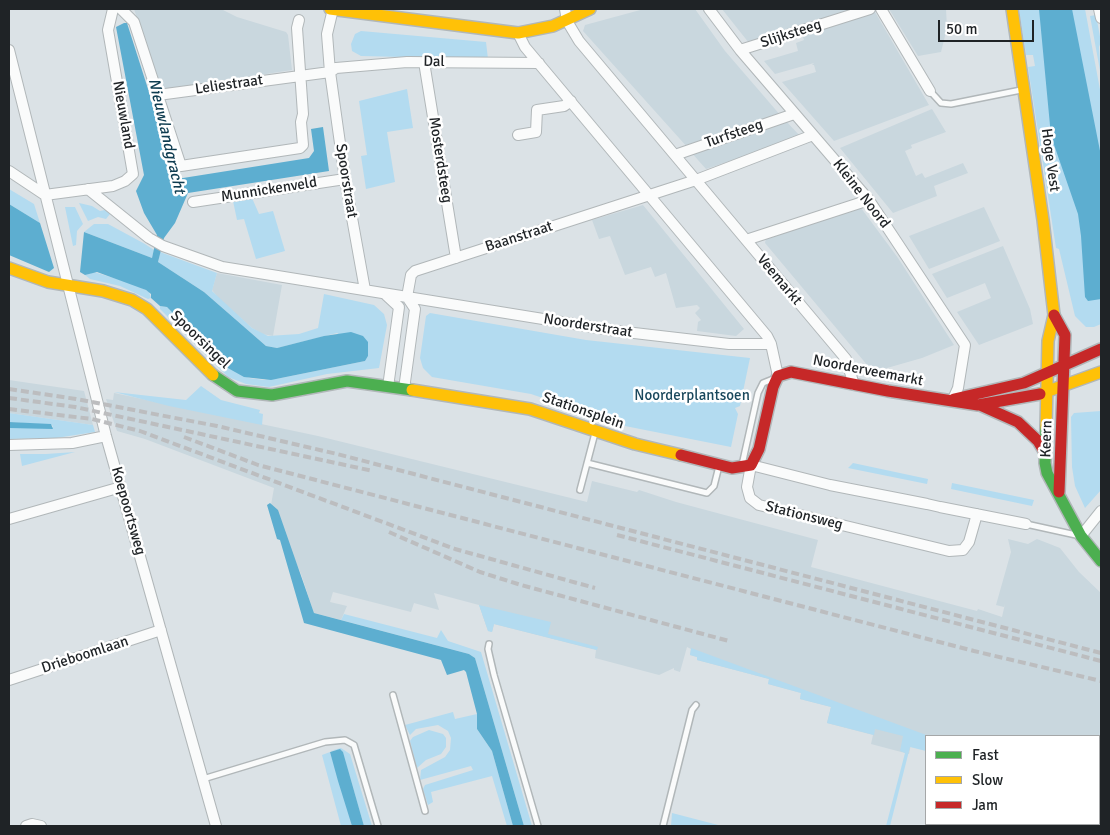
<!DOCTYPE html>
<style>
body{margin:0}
#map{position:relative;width:1110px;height:835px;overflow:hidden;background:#dbe2e6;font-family:Signika,sans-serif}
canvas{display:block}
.frame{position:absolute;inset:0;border:10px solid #1f2326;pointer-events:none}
.legend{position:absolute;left:925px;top:735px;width:175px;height:90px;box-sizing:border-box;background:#fff;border:1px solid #a5a7a8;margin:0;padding:6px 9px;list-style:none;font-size:15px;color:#1f2326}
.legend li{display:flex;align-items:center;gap:10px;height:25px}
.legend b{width:25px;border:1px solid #a5a7a8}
.scale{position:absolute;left:938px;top:20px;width:96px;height:22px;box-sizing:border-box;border:2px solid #1f2326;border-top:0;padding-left:6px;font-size:15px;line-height:18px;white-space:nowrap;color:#1f2326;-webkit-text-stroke:4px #fff;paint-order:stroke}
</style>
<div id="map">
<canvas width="1110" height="835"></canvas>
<div class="frame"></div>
<ul class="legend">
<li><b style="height:6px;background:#4caf50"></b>Fast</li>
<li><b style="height:6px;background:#ffc107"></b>Slow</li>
<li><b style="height:6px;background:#c62828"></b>Jam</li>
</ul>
<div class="scale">50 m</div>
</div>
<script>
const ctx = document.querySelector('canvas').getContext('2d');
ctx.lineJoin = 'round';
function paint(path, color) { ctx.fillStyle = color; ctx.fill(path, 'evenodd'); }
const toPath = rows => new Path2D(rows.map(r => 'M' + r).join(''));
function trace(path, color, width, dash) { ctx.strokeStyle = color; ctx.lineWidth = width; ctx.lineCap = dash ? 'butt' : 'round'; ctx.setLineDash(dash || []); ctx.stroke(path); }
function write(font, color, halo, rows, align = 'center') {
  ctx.font = font + ' Signika,sans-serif'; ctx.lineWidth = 5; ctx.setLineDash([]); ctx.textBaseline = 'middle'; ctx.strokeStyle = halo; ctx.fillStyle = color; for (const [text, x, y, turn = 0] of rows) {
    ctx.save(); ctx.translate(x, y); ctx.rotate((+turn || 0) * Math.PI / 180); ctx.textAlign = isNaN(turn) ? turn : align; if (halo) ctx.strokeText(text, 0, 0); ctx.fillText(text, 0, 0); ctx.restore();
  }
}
const built = toPath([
 [134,9,221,9,237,17,286,32,288,35,292,70,161,90],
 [644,9,695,9,725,51,781,116,688,148,583,31,585,25],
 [722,9,856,9,749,43],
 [889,9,946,9,947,28,941,52,918,56],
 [875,12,929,105,834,141,782,82,816,72,814,65,812,65,814,63,775,74,764,61,798,51,796,43,804,40,802,34],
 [932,109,946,132,911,145,912,148,905,151,916,176,922,173,925,178,963,163,968,173,934,186,937,196,893,213,840,148],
 [784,119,801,137,706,169,690,151],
 [643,205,744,329,736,336,697,331,698,322,701,320,695,313,700,308,697,305,676,308,666,273,655,277,651,267,625,275,610,236,599,239,592,220],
 [984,207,1000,241,929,269,909,236],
 [861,208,898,258,954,345,922,358,873,372,765,243,766,238],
 [1003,246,1030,309,1033,324,979,345,957,312,991,298,985,283,947,298,932,274],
 [217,273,282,285,273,336,262,334,252,328,219,299,212,290],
 [9,380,84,391,93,425,9,413],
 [114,393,318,436,587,502,592,481,637,492,639,490,676,502,818,540,811,567,977,611,978,609,1002,617,1005,604,1004,607,996,605,1011,552,1008,539,1028,544,1037,539,1060,548,1079,572,1101,593,1101,762,1099,761,1099,736,926,736,912,739,909,754,905,753,871,744,873,735,827,723,831,707,800,699,801,693,768,684,769,679,697,660,697,657,690,655,691,649,687,647,680,672,674,670,674,668,659,675,595,658,596,650,494,624,492,632,488,631,479,605,434,593,439,610,414,603,411,612,333,592,330,602,347,606,341,620,314,613,301,574,271,505,274,488,145,439,117,431,106,399,113,400]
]);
const green = toPath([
 [1019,9,1085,9,1101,95,1101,324,1094,327,1086,327,1075,316,1059,249,1056,248,1028,67,1035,66,1033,55,1026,55],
 [1096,15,1101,42,1099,47,1101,76,1090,16],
 [361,31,486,42,488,59,361,56,352,51,351,44,355,34],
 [407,89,413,128,387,132,395,182,366,189,361,156,367,155,359,101],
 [9,189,34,204,40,223,9,204],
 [252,198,259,214,273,211,285,251,256,259,244,219,237,220,233,201],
 [79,203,92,206,100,211,105,210,110,214,106,219,98,217,88,221],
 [65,207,75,207,83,224,77,231,76,245,73,246],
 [94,224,108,224,145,244,154,250,152,258,84,232],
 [160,252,217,273,212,291,252,328,268,336,299,334,318,328,324,294,374,305,384,314,387,325,379,368,327,374,269,387,246,384,228,377,160,309,160,306,167,307,226,367,249,378,264,380,281,378,365,361,368,356,337,333,277,348,266,346,204,292,158,262],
 [94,272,137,285,149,292,151,298,148,299,120,286,90,279,85,275],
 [430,313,586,340,750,358,740,406,735,408,738,414,731,447,625,426,531,394,432,377,423,368,420,358,426,316],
 [201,386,221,400,260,410,259,413,263,414,262,425,169,406,114,392,186,400],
 [1101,411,1101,490,1085,508,1075,486,1072,467,1071,417,1074,413],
 [9,413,93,425,95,432,56,438,9,439,9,428,53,427,52,425,9,422],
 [75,452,22,466,20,454,46,454],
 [853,463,928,479,927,484,848,468],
 [952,483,1034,500,1032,506,951,489],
 [479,605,551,622,548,634,598,647,597,650,494,624,492,632,488,631],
 [344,614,437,638,441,630,448,641,481,652,532,826,524,826,475,658,469,654,341,620],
 [691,648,929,736,926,736,926,751,910,747,890,826,886,826,905,753,900,751,903,736,875,729,874,735,827,723,831,707,800,699,801,693,768,684,769,679,697,660,697,657,690,655],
 [453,712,455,719,477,714,477,729,492,751,513,826,507,826,492,776,431,792,433,802,428,805,423,789,425,785,473,770,471,766,420,780,421,770,445,757,450,750,451,738,448,731,438,725,416,729,410,735,405,725],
 [429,730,443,734,446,738,446,747,441,754,426,760,417,768,410,741,413,737],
 [341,748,350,754,372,826,364,826,343,753,338,750,330,751],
 [330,752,348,808,352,826,341,826,322,755],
 [672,813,722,826,671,826]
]);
const water = toPath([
 [1039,9,1072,9,1101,156,1101,299,1088,301,1085,297,1081,236,1078,214,1051,136],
 [124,23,127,23,176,177,183,178,309,158,314,151,311,129,323,127,329,171,188,193,175,223,164,238,158,262,204,292,266,346,277,348,324,336,351,332,363,336,368,342,368,356,365,361,271,380,244,377,226,367,167,307,160,306,151,298,151,294,146,290,97,272,85,275,80,272,84,232,152,258,157,235,144,213,136,191,144,175,116,27],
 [9,204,40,223,54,268,49,272,9,255],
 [9,422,51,424,53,429,9,428],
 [270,503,278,510,314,613,469,654,475,658,524,826,513,826,492,751,477,729,477,714,466,672,464,670,447,675,441,660,304,623,280,540,277,539,267,505],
 [340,749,343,752,364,826,352,826,338,781,330,752]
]);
const lane = toPath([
 [930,91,941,103,951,104,1021,90],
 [587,463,707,493,714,486,719,466],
 [742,465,758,393,763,383,773,379],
 [580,490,595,433],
 [1026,524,1076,535],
 [489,644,488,649,494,675,538,826],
 [393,695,425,811],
 [203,779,325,742,345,740,354,745,378,826],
 [663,826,692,710,696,705]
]);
const street = toPath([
 [121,9,134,22,181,166,300,148,303,145,301,122,303,114,297,28,299,20],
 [333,9,327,34,330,72,345,179,365,290],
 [565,9,567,21,579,41,846,359,854,385],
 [709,9,740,50,869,200,965,345,958,388,953,399],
 [881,9,930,91],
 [1099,9,1101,18],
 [518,33,525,47,767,336,771,344,778,376],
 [9,50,106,436,216,826],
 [740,50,870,9],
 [424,62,456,258],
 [158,95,330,72,336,68,407,62,539,63],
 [518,135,536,132,537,110,564,106,571,101],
 [675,155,794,114],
 [9,171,45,195],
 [88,189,149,238,163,246,222,267,617,331,729,344,771,344],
 [45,195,113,186,125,181,133,174,108,30,113,9],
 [193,202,345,179],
 [746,240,869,200],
 [385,294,399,307,388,387],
 [407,297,411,275,415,271,696,180,813,135],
 [404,389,415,309,407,297],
 [9,445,72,443,106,436],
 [977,514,969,542,963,550,949,551,759,505,750,498,747,487,751,465,830,485,927,504,940,507,1026,524],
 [9,519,121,487],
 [1081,536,1101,511],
 [9,680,161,630],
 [26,826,32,824,41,826]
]);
const fast = toPath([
 [213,375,237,391,272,395,347,381,412,390],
 [1046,427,1045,463,1047,473,1081,536,1101,561]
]);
const slow = toPath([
 [330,9,518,33,553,26,590,9],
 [1012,9,1043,220,1054,315,1048,341,1046,427],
 [9,268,48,282,103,291,132,300,147,309,213,375],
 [412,390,530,409,635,444,681,455],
 [1040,394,1101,372]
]);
const jam = toPath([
 [1054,315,1065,335,1059,492],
 [954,399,1024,383,1101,349],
 [980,405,1018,422,1038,441,1044,451],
 [681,455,732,468,751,465,759,449,773,387,778,376,791,372,888,391,978,405,1040,394]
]);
const rail = toPath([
 [9,389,76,399,217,426,337,454,1101,653],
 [9,398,75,407,373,471],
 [9,409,92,419,140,431,455,549,595,588],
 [184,437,258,465,974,651,1101,681],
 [389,532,480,572,521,585,729,641],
 [617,535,1101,661]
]);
const streetNames = [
 ["Slijksteeg",791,34,-18],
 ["Dal",434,62,1],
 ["Leliestraat",229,85,-8],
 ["Nieuwland",123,115,80],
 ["Turfsteeg",734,134,-19],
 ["Mosterdsteeg",440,160,81],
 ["Hoge Vest",1050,160,82],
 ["Spoorstraat",346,181,81],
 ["Munnickenveld",269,190,-9],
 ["Kleine Noord",861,194,52],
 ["Baanstraat",519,237,-18],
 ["Veemarkt",779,280,50],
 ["Noorderstraat",588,326,9],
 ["Spoorsingel",200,340,44],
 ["Noorderveemarkt",868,371,11],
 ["Stationsplein",583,411,19],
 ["Keern",1047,439,-88],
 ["Koepoortsweg",128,511,74],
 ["Stationsweg",804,516,14],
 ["Drieboomlaan",85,655,-18]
];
const parkNames = [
 ["Noorderplantsoen",692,396]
];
const waterNames = [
 ["Nieuwlandgracht",166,136,77]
];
paint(built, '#c9d7de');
paint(green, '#b3dbf0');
paint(water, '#5daed0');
trace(lane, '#b1b7b9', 8);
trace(street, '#b1b7b9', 12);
trace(fast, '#b1b7b9', 14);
trace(slow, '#b1b7b9', 14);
trace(jam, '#b1b7b9', 14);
trace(lane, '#fafbfb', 5);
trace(street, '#fafbfb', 10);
trace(fast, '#4caf50', 11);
trace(slow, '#ffc107', 11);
trace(jam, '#c62828', 11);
trace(rail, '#bcbdbf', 4, [8, 4]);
write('15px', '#1f2326', '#fff', streetNames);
write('15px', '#1b485c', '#fff', parkNames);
write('italic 16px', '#0e3c50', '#fff', waterNames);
</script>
